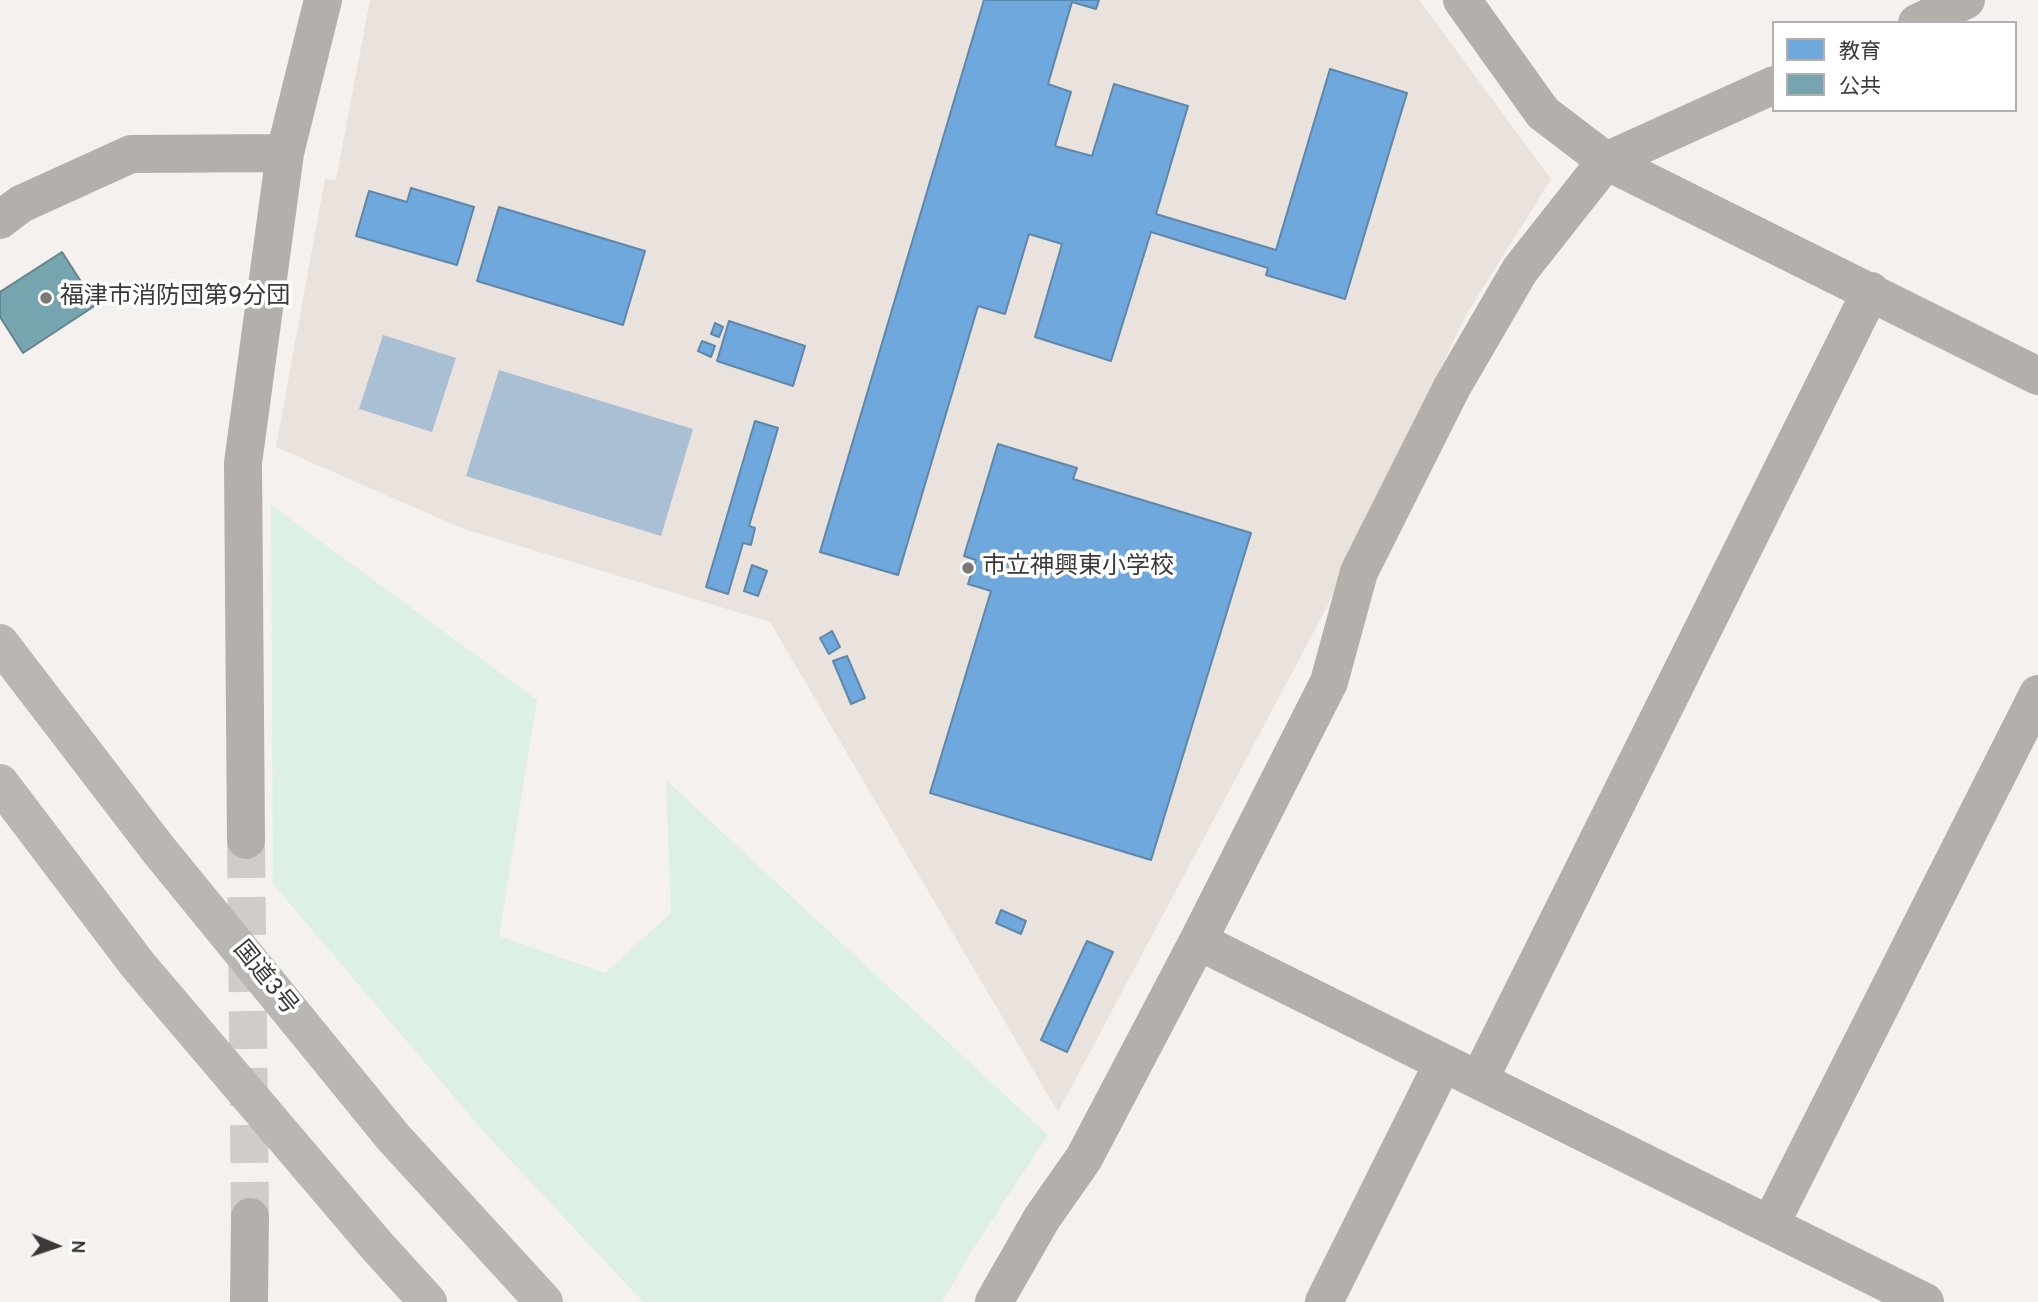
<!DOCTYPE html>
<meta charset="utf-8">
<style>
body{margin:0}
#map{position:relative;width:2038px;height:1302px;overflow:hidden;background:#f4f1ef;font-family:Overpass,"Noto Sans JP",sans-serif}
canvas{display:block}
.legend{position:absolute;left:1772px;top:21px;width:245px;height:91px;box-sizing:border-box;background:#fff;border:2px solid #b1b0af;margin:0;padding:9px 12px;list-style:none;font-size:21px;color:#3b3937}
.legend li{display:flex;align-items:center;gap:14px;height:35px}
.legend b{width:35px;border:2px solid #b1b0af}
.north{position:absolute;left:21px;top:1211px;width:70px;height:70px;-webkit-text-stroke:5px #fff;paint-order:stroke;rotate:92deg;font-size:19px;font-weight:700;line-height:28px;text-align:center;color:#3b3937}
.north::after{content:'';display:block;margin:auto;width:24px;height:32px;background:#3b3937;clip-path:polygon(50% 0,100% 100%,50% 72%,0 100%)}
</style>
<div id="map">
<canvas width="2038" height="1302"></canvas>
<ul class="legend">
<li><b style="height:19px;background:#6fa8dc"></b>教育</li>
<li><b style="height:19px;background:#76a5af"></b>公共</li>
</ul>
<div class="north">N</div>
</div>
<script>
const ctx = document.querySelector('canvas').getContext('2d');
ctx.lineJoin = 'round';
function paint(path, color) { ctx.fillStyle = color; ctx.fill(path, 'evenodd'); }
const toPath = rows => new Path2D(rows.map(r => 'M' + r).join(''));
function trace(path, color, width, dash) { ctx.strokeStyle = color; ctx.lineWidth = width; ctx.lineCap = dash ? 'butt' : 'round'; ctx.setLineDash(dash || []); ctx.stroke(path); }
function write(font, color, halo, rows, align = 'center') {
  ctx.font = font + ' Overpass,"Noto Sans JP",sans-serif'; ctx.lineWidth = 7; ctx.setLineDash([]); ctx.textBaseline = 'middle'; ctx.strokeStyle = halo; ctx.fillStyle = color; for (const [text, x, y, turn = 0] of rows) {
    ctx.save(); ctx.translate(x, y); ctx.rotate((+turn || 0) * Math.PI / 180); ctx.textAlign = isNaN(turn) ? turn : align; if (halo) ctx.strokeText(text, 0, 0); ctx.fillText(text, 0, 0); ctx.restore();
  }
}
const built = toPath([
 [370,0,1419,0,1551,179,1466,315,1327,607,1058,1112,770,622,464,529,276,447,325,179,336,180]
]);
const green = toPath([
 [271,505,537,700,499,936,605,973,671,913,666,780,1048,1135,969,1255,942,1302,643,1302,484,1132,273,884]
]);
const water = toPath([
 [383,335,456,358,432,432,359,409],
 [499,370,693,429,661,536,466,476]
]);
const schools = toPath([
 [984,0,1099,0,1096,9,1072,2,1048,84,1071,92,1055,146,1092,156,1114,84,1188,106,1156,214,1276,250,1330,69,1407,93,1345,299,1266,275,1268,268,1151,232,1111,361,1035,337,1062,244,1029,234,1005,314,978,306,898,575,820,552,984,0],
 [411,188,474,207,457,265,356,236,369,191,407,202,411,188],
 [499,207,645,251,623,325,477,281,499,207],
 [729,321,805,346,793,386,717,361,729,321],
 [715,323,723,327,719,337,711,334,715,323],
 [702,341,715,346,711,357,698,351,702,341],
 [755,421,778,428,749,526,755,528,751,545,743,543,728,594,706,587,755,421],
 [998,444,1077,468,1073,479,1251,533,1151,860,930,793,991,591,968,584,976,560,964,556,998,444],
 [752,565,767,571,758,596,744,591,752,565],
 [832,631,840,647,829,654,820,638,832,631],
 [847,656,865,698,851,704,833,661,847,656],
 [1001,910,1026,921,1021,934,996,923,1001,910],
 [1087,941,1113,952,1067,1052,1041,1040,1087,941]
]);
const public = toPath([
 [62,252,96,305,23,353,0,317,0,292,62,252]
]);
const minorTunnel = toPath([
 [246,840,250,1217]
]);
const minor = toPath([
 [1462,0,1543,113,1606,161,2038,376],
 [1917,23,1966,0],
 [0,220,21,204,131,154,285,153],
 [246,840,243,463,285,153,323,0],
 [1198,941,1925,1302],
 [1479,1080,1871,291],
 [1770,1225,2038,694],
 [249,1302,250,1217],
 [994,1302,1042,1218,1084,1158,1198,941,1329,682,1359,572,1452,387,1520,270,1606,161,1774,85],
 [1324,1302,1443,1063]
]);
const highway = toPath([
 [0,643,158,849,393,1137,544,1302],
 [0,783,138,965,377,1246,428,1302]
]);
const markers = [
 [46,298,7,"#7c7977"],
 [968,568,7,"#7c7977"]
];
const poiNames = [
 ["福津市消防団第9分団",60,298],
 ["市立神興東小学校",982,568]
];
const streetNames = [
 ["国道3号",264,979,51]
];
paint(built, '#eae2dc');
paint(green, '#dcf0e3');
paint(water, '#a9bfd4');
paint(schools, '#6fa8dc');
trace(schools, '#5f87aa', 2);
paint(public, '#76a5af');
trace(public, '#64858b', 2);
trace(minorTunnel, '#cfccca', 38, [38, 19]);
trace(minor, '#b3afaa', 38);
trace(highway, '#bab6b3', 38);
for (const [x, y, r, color] of markers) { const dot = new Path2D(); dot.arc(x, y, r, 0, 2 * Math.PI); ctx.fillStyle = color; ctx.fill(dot); trace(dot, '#fff', 2.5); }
write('24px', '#3b3937', '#fff', poiNames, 'left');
write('24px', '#3b3937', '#fff', streetNames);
</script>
